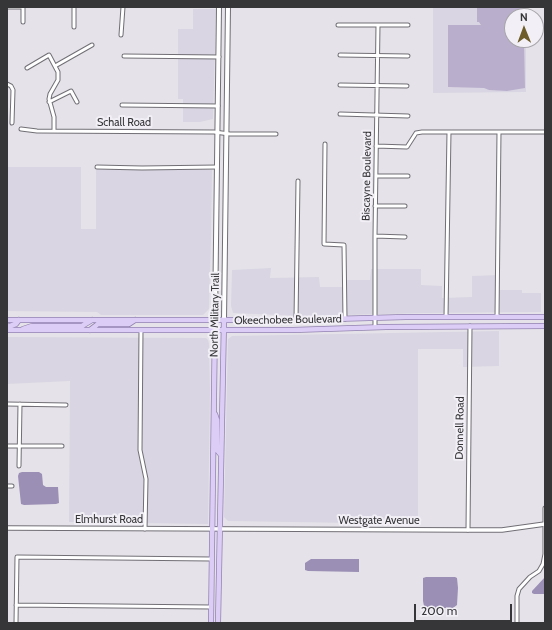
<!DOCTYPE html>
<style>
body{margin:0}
#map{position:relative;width:552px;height:630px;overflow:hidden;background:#e5e3e9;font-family:Cabin,sans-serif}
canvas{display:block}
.frame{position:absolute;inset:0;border:8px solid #363538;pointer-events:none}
.north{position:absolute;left:504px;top:8px;width:40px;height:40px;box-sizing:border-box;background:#f2f0f6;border:1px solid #a7a5aa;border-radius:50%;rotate:359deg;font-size:11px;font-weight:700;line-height:16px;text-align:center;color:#363538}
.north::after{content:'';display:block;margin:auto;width:14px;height:18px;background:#6e5d2a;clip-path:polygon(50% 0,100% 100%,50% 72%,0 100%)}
.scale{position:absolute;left:414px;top:604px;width:98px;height:18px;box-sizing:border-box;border:2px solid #363538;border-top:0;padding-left:5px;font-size:12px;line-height:14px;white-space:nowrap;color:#363538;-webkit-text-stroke:3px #f2f0f6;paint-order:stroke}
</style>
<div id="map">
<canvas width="552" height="630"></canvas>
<div class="frame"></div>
<div class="north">N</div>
<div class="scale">200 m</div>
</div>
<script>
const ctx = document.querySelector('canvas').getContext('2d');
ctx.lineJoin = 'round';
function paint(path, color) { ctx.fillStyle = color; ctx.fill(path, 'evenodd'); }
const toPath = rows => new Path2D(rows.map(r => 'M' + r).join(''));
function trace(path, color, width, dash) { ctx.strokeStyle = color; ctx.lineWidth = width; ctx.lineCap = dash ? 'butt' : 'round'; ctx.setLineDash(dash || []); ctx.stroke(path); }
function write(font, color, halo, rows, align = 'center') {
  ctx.font = font + ' Cabin,sans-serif'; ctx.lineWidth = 4; ctx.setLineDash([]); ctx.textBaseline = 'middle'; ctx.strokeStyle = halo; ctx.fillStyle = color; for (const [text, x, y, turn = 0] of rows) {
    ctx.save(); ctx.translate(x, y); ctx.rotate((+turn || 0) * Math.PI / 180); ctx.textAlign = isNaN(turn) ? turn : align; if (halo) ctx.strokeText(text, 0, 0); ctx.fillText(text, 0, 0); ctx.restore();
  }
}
const built = toPath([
 [233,7,526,7,526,16,512,16,512,40,526,40,526,92,433,93,433,8],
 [193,9,216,9,213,119,200,122,183,122,183,99,178,99,178,29,193,29],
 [7,167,81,167,81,229,96,229,96,169,212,170,211,239,209,309,203,315,101,315,97,312,7,311],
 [271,268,270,278,319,277,320,287,347,287,347,280,370,280,371,269,421,269,421,285,442,286,442,298,472,297,472,276,499,275,499,290,522,290,522,293,541,293,541,312,422,313,301,316,233,313,231,306,232,270],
 [499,331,499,366,463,367,463,349,418,349,418,524,228,521,224,517,228,339,232,336],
 [7,337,206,338,208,340,209,344,210,391,208,524,69,522,70,381,7,384]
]);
const green = toPath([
 [477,7,524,7,524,16,512,16,512,40,524,40,525,88,507,91,489,90,484,88,448,87,448,25,481,25,479,22,477,22]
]);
const water = toPath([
 [22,472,39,472,42,474,43,485,46,487,58,487,59,503,56,504,24,505,21,504,18,476,19,473],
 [311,559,359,559,359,572,308,571,305,570,305,563],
 [426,577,455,577,457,578,458,588,457,605,453,608,431,608,424,606,423,601,423,578],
 [545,577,545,594,534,594,532,593,532,591]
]);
const minor = toPath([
 [7,7,23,7],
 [23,7,23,22],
 [338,25,408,25],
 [74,27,74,7],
 [121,35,123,7],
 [340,55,408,56],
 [124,56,219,57],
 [55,66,92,45],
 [27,68,49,55,58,72,58,80,50,94,49,99,54,117,54,131],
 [7,84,11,86,13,90,12,123],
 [340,85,407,86],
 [49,102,71,91,77,102],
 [122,105,218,106],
 [340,114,408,116],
 [21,129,37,131,214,132,230,134,276,134],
 [325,144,324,244,344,245,345,319],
 [376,146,407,147,416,133,422,132,545,132],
 [97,167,142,168,217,167],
 [376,176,408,176],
 [375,206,405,206],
 [375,236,405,237],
 [446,317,449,132],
 [497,317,499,132],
 [296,320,298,181],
 [375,327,375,236,378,25],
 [141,330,140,450,146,479,145,529],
 [7,404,66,405],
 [7,446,62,446],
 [19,466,20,404],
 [7,486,12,486],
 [468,530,470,326],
 [16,605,211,607],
 [16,623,17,557,211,559],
 [517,623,517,596,519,589,530,577,539,571,543,564,545,554,545,508]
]);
const tertiary = toPath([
 [7,528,468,530,502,530,545,524]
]);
const secondary = toPath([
 [215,320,219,7],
 [224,320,228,7]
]);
const primary = toPath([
 [7,320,296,320,406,317,545,317],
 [7,327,16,324,19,320],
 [23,329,32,326,82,326,92,320],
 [7,330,293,330,386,327,545,326],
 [90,330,98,324,129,324,135,320],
 [215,414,217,420,217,450,221,455],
 [211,623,215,320],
 [218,623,224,320]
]);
const streetNames = [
 ["Schall Road",124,123],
 ["Biscayne Boulevard",367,176,-89],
 ["North Military Trail",215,315,-89],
 ["Okeechobee Boulevard",288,320,-1],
 ["Donnell Road",460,428,-89],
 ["Elmhurst Road",109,520],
 ["Westgate Avenue",379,521]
];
paint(built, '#d9d5e2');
paint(green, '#b9afcd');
paint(water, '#9b8fb5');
trace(minor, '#716f75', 5);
trace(tertiary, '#716f75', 5.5);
trace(secondary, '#716f75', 6);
trace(primary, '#9282b0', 6);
trace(minor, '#fff', 3);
trace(tertiary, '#fff', 3.5);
trace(secondary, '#fff', 4);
trace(primary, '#dccdf6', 4.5);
write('11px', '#363538', '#f2f0f6', streetNames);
</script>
